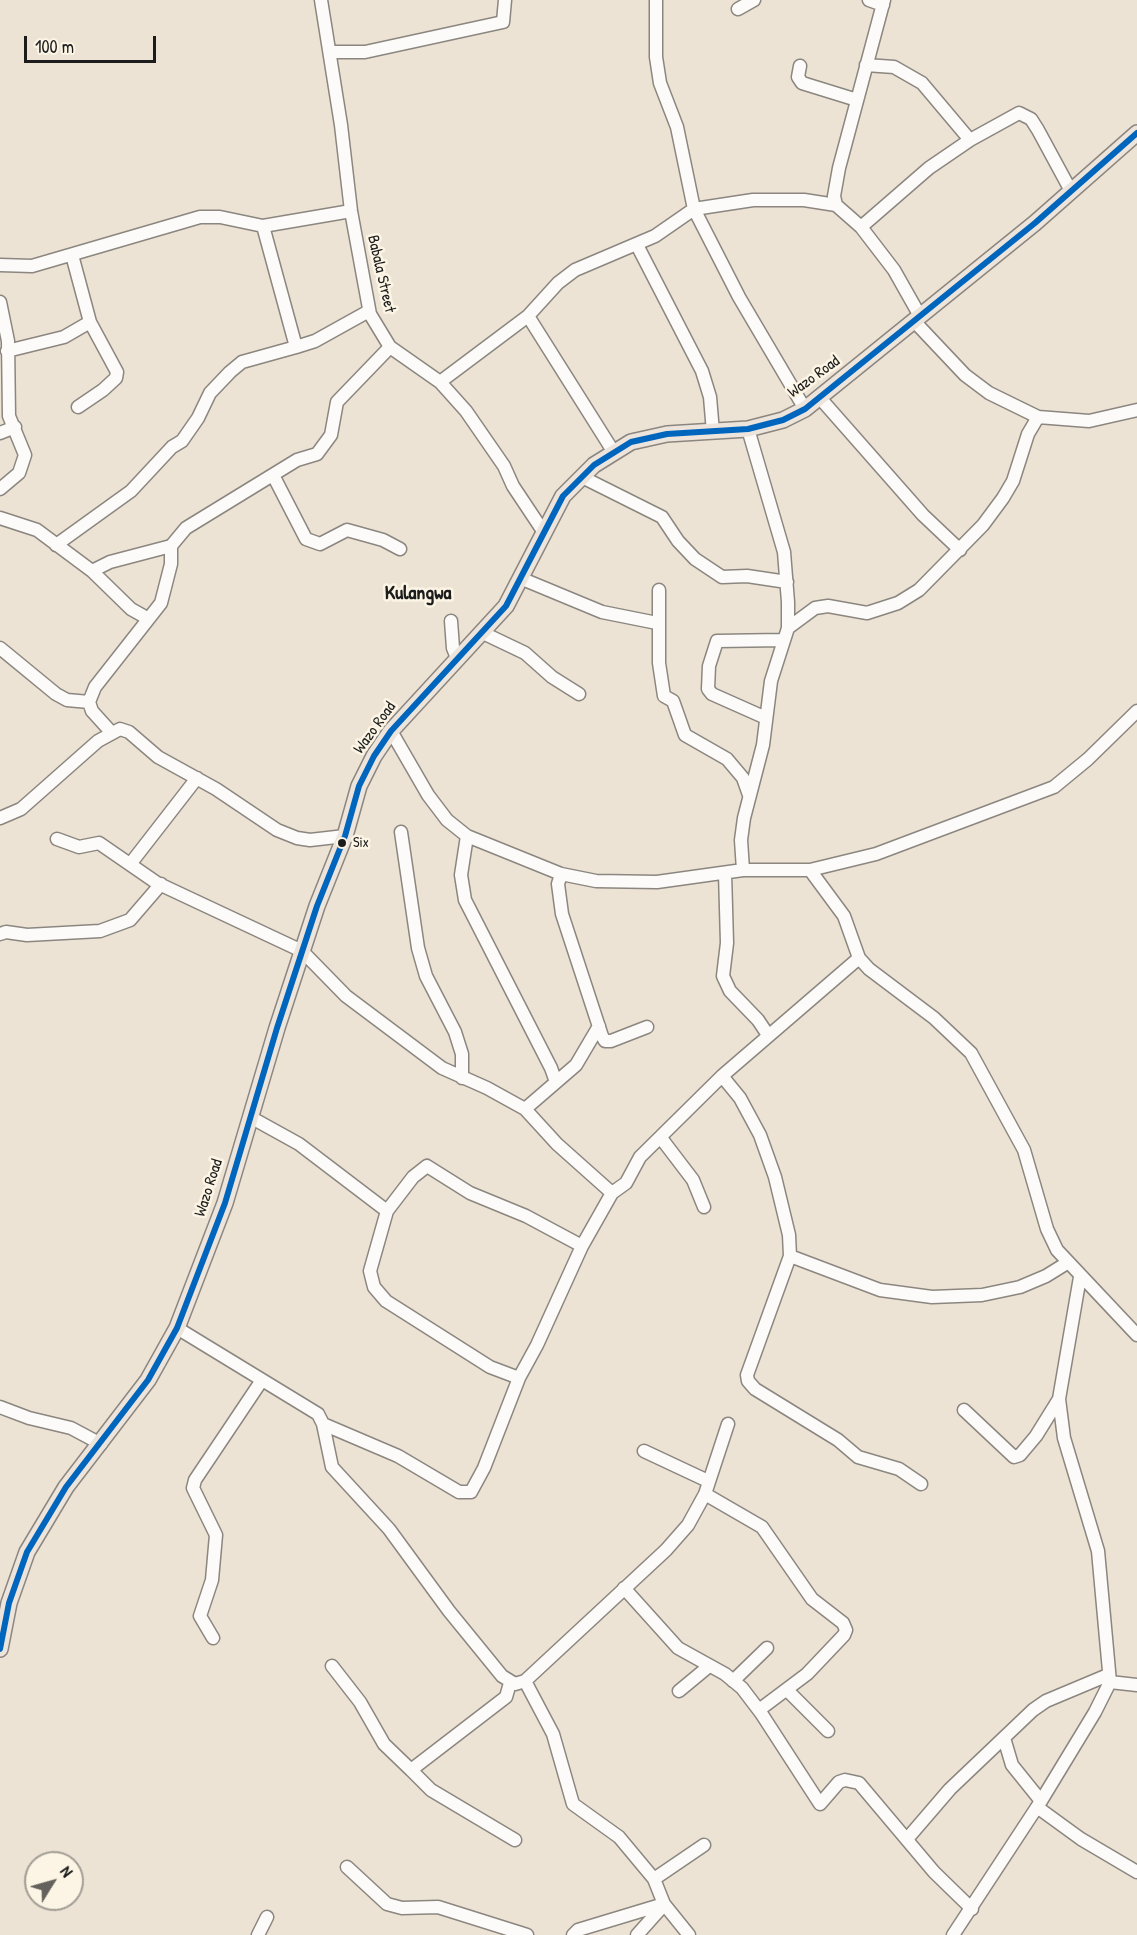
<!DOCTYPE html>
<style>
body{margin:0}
#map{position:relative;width:1137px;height:1935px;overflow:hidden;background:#ede3d5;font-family:"Patrick Hand",sans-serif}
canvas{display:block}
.north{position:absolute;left:24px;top:1851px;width:60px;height:60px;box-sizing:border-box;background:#fcf5e5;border:2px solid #a29e95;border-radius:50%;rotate:53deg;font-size:16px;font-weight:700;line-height:24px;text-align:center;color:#1c1c1c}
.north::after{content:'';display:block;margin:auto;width:21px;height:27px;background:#65625d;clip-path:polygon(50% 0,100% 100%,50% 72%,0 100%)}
.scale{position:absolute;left:24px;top:36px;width:132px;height:27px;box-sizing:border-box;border:3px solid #1c1c1c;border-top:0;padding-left:8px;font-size:18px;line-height:21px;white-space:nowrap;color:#1c1c1c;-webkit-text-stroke:4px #fcf5e5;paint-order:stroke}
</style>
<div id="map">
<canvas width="1137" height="1935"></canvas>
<div class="north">N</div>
<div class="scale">100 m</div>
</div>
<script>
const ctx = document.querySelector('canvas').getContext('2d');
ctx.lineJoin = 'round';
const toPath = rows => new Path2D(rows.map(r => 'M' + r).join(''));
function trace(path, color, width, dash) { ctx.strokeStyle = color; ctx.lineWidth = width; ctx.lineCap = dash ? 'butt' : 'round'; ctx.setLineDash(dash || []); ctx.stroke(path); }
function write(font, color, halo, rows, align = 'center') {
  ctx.font = font + ' "Patrick Hand",sans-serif'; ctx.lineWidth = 5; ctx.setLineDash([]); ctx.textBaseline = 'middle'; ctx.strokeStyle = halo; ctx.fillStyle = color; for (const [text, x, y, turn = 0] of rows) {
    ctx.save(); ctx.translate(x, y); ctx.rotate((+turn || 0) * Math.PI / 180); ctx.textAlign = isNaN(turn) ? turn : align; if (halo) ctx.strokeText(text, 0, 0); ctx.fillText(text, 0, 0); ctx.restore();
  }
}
const minor = toPath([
 [321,0,341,125,351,211,370,314,390,347,440,382,466,411,504,466,513,486,543,531],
 [656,0,656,57,660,83,677,127,694,209,739,297,805,409],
 [869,0,883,5],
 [884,0,839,168,834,196,836,205,861,227,894,270,920,316],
 [738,9,754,0],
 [330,52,365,52,503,22,505,0],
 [866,65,894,67,922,83,970,140],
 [800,66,798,77,802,83,857,100],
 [861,227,929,168,970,140,1019,113,1031,119,1038,130,1071,191],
 [637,245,702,371,710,397,713,432],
 [72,255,90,322,117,372,116,378,103,390,78,407],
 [0,265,32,266,200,217,220,217,263,226,351,211],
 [0,302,8,341,9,416,25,455,19,473,0,489],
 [528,316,613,451],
 [914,321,965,375,989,393,1038,417,1089,421,1137,410],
 [296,347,315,341,369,311],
 [7,351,64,337,90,322],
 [440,382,528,316,558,283,575,270,655,236,694,209,753,200,804,200,836,205],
 [820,398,923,515,960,550],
 [0,433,15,427],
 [273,475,306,539,320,544,347,530,383,540,400,549],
 [582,477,662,517,678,541,695,559,722,577,747,576,787,582],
 [0,518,37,530,92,571,131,609,147,618],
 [56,545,131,491,172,447,182,441,198,418,210,393,230,372,242,362,296,347,263,226],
 [92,571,110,562,171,546],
 [520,578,602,612,657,623],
 [659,590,659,663,664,696,673,701,685,735,727,759,743,778,749,795],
 [451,621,453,648,457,658],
 [788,628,815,608,828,606,867,613,898,603,919,590,983,525,1003,498,1013,481,1028,434,1038,417],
 [483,633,525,653,552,677,579,694],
 [0,648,56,694,67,700,89,702],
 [766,718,712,694,708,689,709,666,717,641,783,640],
 [391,731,428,795,447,820,467,836,561,874,596,881,657,882,743,870,810,870,876,854,1054,787,1088,759,1137,711],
 [111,732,92,711,89,702,95,687,161,603,171,564,171,546,186,528,297,460,317,454,331,435,337,402,390,347],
 [0,818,21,809,98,741,120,729,129,732,158,757,216,789,277,830,297,838,310,840,345,836],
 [401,832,418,948,426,976,455,1032,462,1054,462,1078],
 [467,836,461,875,465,900,551,1068,556,1082],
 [57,839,79,847,99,843,157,883,302,951,346,996,442,1068,487,1088,525,1109,557,1144,612,1193],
 [131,863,197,778],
 [743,870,741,840,744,818,763,745,771,681,788,628,788,602,784,552,748,429],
 [810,870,844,916,859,958,869,969,934,1018,971,1053,1024,1150,1047,1229,1057,1250,1137,1335],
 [725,873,727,943,723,976,730,991,758,1020,768,1035],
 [561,874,558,884,562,914,602,1036,605,1041,611,1041,647,1027],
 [0,934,6,932,27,935,100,931,130,920,161,884],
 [722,1076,740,1098,760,1135,775,1177,789,1235,790,1256,747,1375,748,1381,755,1389,838,1440,858,1457,899,1469,921,1484],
 [525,1109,576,1065,599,1026],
 [252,1118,299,1144,387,1211],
 [661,1138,693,1180,704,1207],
 [790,1256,880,1290,932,1297,982,1295,1020,1287,1046,1276,1067,1263],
 [177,1328,318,1414,323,1424,332,1467,389,1529,449,1611,502,1676,515,1684,525,1681,666,1550,688,1525,705,1494,728,1424],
 [519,1378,490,1367,386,1301,374,1287,370,1271,387,1211,413,1177,427,1166,470,1193,526,1216,582,1246],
 [0,1407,29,1418,71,1428,101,1444],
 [964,1410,1014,1457,1020,1455,1036,1436,1059,1399],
 [323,1424,398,1456,459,1492,471,1492,484,1468,519,1378,537,1345,582,1246,612,1193,626,1183,640,1157,722,1076,859,958],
 [644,1451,708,1481],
 [705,1494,762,1527,812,1599,843,1623,846,1630,844,1635,807,1674,759,1710],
 [624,1588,678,1648,725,1674,742,1688,761,1713,820,1804,839,1782,845,1780,859,1783,934,1872,972,1909],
 [213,1638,200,1616,212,1580,216,1535,193,1488,195,1480,262,1380],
 [332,1666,360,1702,384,1744,411,1770,506,1697,510,1683],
 [525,1681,553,1734,573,1804,619,1837,654,1879,664,1904,689,1935],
 [733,1681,767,1648],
 [1110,1682,1137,1685],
 [679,1691,708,1667],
 [788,1691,828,1731],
 [1004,1738,1012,1765,1041,1801],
 [411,1770,431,1790,515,1840],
 [1037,1807,1081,1839,1137,1872],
 [907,1839,950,1789,1033,1710,1046,1701,1108,1675],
 [347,1867,387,1904,402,1908,438,1907,527,1935],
 [654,1879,704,1845],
 [258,1935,267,1917],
 [573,1935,578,1930,664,1904],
 [637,1935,662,1907],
 [953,1935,1041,1801,1095,1712,1110,1682,1098,1551,1064,1438,1059,1399,1080,1277]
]);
const major = toPath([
 [0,1649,9,1603,27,1552,66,1487,148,1380,177,1328,225,1203,277,1028,317,906,345,836,359,786,374,756,391,731,506,606,563,496,594,465,631,442,667,434,748,429,783,420,805,409,1035,223,1137,133]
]);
const bus1 = toPath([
 [0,1649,9,1603,27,1552,66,1487,148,1380,177,1328,225,1203,277,1028,317,906,345,836,359,786,374,756,391,731,506,606,563,496,594,465,631,442,667,434,748,429,783,420,805,409,1035,223,1137,133]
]);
const markers = [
 [342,843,5,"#1c1c1c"]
];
const busNames = [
 ["Six",353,843]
];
const streetNames = [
 ["Babala Street",381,274,77],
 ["Wazo Road",814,377,-36],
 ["Wazo Road",375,728,-54],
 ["Wazo Road",209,1188,-72]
];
const quarterNames = [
 ["Kulangwa",418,594]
];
trace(minor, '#8b867f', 15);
trace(major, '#8b867f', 18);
trace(minor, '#fcfbf9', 12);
trace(major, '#ede5dc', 15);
trace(bus1, '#0065bd', 6);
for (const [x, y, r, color] of markers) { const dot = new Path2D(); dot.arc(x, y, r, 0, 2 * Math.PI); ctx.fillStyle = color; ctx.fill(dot); trace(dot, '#fcf5e5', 2); }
write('14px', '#1c1c1c', '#fcf5e5', busNames, 'left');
write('16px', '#1c1c1c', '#fcf5e5', streetNames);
write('bold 20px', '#1c1c1c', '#fcf5e5', quarterNames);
</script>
